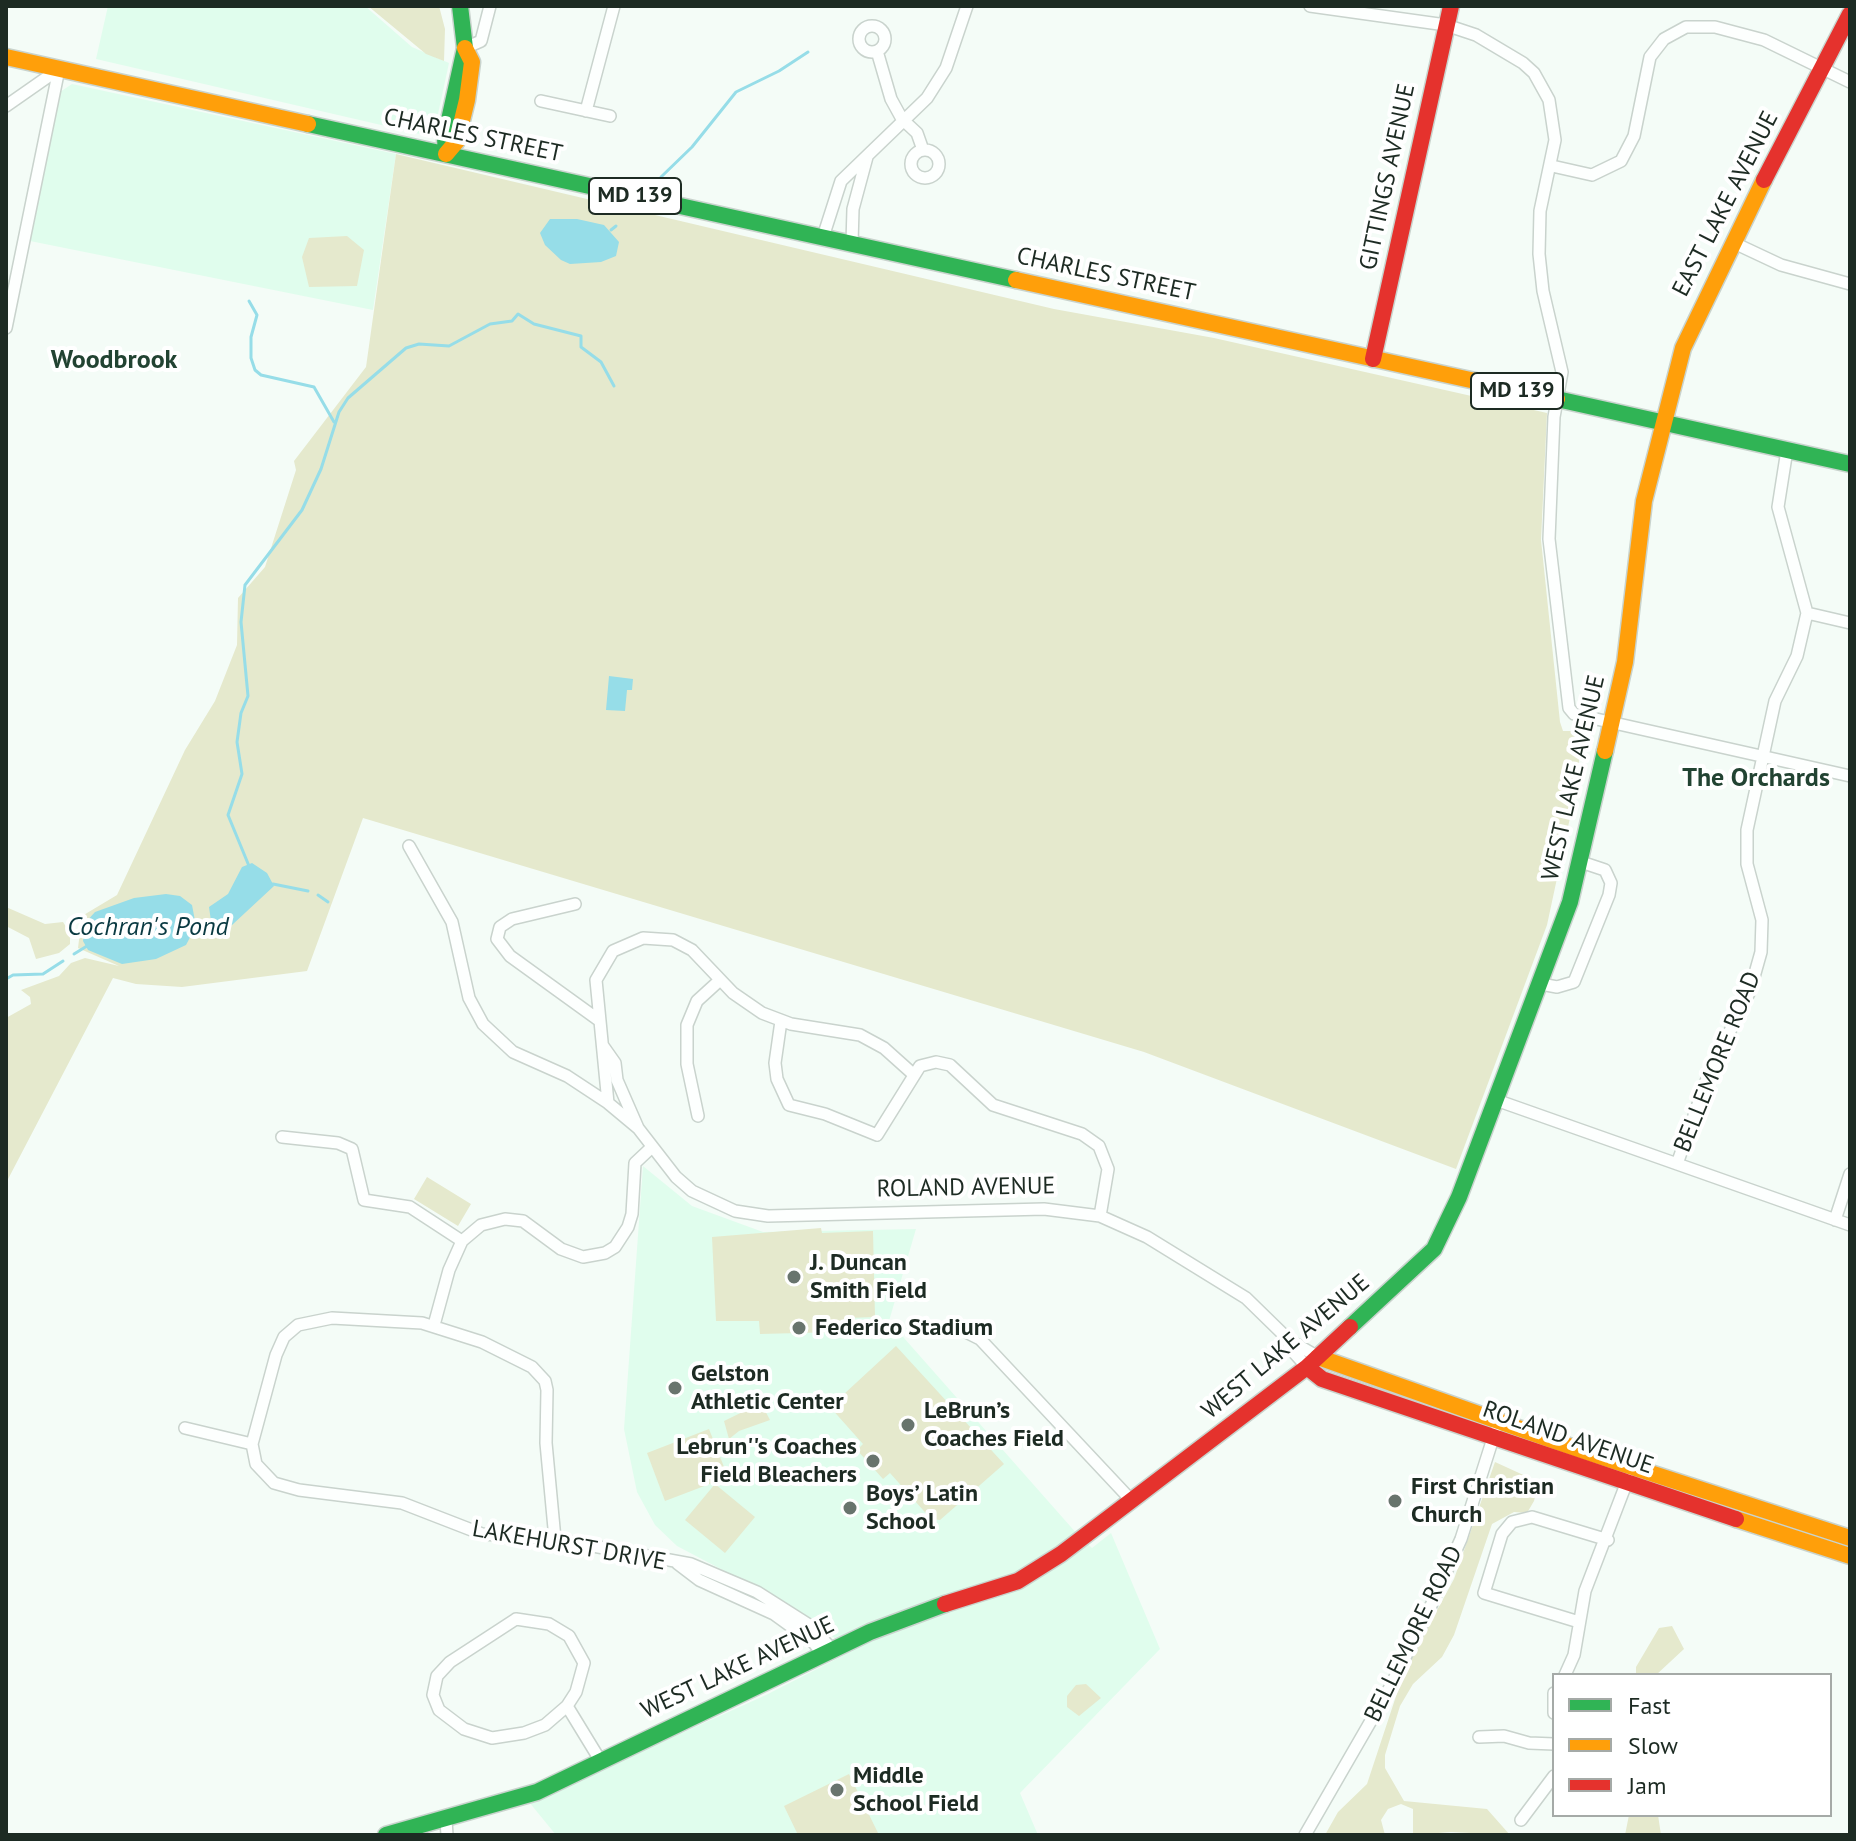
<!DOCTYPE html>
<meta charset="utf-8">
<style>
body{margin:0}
#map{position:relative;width:1856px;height:1841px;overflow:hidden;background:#f4fcf7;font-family:"PT Sans",sans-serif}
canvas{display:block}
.frame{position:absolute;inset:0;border:8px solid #1d2b23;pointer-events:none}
.legend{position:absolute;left:1552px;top:1673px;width:280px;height:144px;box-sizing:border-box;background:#fff;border:2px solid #a5aaa7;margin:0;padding:10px 14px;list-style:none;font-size:24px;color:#1d2b23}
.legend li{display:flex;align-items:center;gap:16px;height:40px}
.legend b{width:40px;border:2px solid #a5aaa7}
</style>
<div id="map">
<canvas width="1856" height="1841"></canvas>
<div class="frame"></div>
<ul class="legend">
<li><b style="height:10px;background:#30b455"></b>Fast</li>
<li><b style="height:10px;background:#ff9f0a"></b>Slow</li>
<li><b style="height:10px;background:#e5322d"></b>Jam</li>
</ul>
</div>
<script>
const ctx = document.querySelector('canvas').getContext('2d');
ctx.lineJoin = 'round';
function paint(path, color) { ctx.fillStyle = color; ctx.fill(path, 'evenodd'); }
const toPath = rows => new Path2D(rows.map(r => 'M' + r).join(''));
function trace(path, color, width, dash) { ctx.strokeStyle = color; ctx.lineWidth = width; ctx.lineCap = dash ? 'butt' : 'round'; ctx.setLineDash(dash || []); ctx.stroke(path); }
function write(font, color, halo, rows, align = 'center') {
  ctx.font = font + ' "PT Sans",sans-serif'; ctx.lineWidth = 8; ctx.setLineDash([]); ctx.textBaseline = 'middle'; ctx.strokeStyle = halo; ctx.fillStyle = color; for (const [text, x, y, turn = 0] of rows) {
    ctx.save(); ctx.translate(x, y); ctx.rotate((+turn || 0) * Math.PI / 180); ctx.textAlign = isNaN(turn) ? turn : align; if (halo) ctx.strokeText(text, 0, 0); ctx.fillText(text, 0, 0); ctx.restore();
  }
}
const built = toPath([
 [108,6,365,6,412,47,449,63,433,137,96,59],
 [72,84,396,154,373,310,30,241,60,92],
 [643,1166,692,1206,763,1232,916,1229,889,1321,1078,1535,1092,1548,1111,1533,1160,1649,1020,1793,1038,1835,556,1835,529,1802,766,1695,852,1651,793,1607,677,1546,655,1525,637,1492,624,1429]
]);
const green = toPath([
 [368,6,439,6,445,29,444,61,426,54],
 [396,154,1054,309,1214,338,1547,413,1541,540,1560,722,1563,731,1583,731,1574,799,1547,925,1456,1169,1144,1052,363,818,307,971,182,987,136,984,113,978,6,1183,6,1018,31,1004,30,997,21,990,59,976,71,963,85,958,119,966,78,948,82,916,117,895,185,750,215,701,237,645,238,598,265,567,296,470,294,461,366,367],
 [347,236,364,250,357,286,309,287,302,257,309,238],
 [6,907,45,924,63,922,70,933,70,944,59,953,36,959,29,938,6,926],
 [427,1177,471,1204,458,1226,414,1199],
 [821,1228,822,1233,873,1231,875,1317,848,1318,839,1322,839,1332,760,1334,759,1321,716,1321,712,1237],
 [896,1346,1004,1464,940,1520,931,1519,890,1473,883,1479,857,1450,863,1444,830,1407],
 [761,1403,770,1420,739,1431,729,1439,724,1421],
 [709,1429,728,1477,665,1501,647,1453],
 [1495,1462,1530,1478,1537,1489,1534,1501,1527,1513,1514,1512,1492,1524,1454,1635,1442,1657,1413,1684,1400,1706,1385,1755,1385,1768,1404,1801,1487,1809,1510,1835,1451,1832,1413,1835,1413,1809,1401,1804,1388,1809,1381,1820,1385,1835,1325,1835,1338,1812,1367,1784,1405,1669,1454,1579],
 [715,1484,755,1517,725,1553,685,1520],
 [1672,1626,1684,1649,1656,1675,1636,1675,1636,1667,1659,1628],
 [1086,1684,1101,1698,1079,1716,1067,1707,1067,1696,1076,1685],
 [849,1774,879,1835,798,1835,784,1806],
 [1629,1815,1658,1815,1661,1835,1625,1835]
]);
const water = toPath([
 [550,219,577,219,604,225,619,242,616,256,601,262,570,264,561,260,545,245,540,233],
 [609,676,633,679,632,690,627,690,625,711,606,710],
 [252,863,267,873,274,886,232,925,220,931,211,921,209,907,228,894,242,867],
 [166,894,180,896,192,905,196,926,186,945,156,959,122,964,88,950,83,941,86,922,95,912,134,898]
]);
const stream = toPath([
 [661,177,692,147,736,92,779,71,808,52],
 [611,230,616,226],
 [249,301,257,315,251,337,251,358,255,370,261,375,314,387,334,422],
 [249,866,228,815,242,774,237,742,241,713,248,696,241,622,245,585,302,510,321,469,339,412,348,398,406,348,419,344,449,346,490,324,512,321,518,314,534,324,581,336,581,347,601,362,614,386],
 [273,884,308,891],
 [318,895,328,902],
 [74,954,87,946],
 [6,979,13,975,43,974,63,961]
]);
const street = toPath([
 [1310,6,1446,25,1476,35,1523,63,1534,73,1549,100,1555,140,1540,211,1539,254,1543,291,1562,372,1554,417,1549,539,1569,708,1574,714,1850,776],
 '859 39a13 13 0 1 1 26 0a13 13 0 1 1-26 0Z',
 [465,48,481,41,490,6],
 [877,51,891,99,902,119,917,133,923,150],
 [541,101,610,116],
 [6,106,59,69],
 [586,111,614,6],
 '911 164a14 14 0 1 1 28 0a14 14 0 1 1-28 0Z',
 [1552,166,1592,175,1621,161,1634,136,1650,57,1664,39,1686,27,1715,27,1764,40,1850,82],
 [823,237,841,181,927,98,946,68,967,6],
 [1732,242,1781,265,1850,284],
 [852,243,853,209,867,157],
 [6,328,59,69],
 [1807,613,1850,623],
 [409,846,452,922,469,998,483,1024,513,1052,567,1076,608,1103,638,1128,676,1177,692,1191,735,1211,768,1216,1044,1209,1100,1216,1147,1237,1246,1298,1289,1340,1289,1347,1307,1367],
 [575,904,512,919,500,927,497,939,510,956,600,1021],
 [1541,984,1557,987,1574,982,1609,895,1611,883,1605,870,1581,862],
 [781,1021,775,1063,777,1079,789,1105,825,1114,877,1135,920,1066,936,1062,950,1065,993,1105,1082,1134,1099,1146,1108,1169,1100,1216],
 [603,1046,615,1063,617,1080,638,1128],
 [1496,1100,1850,1225],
 [608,1103,596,980,613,951,643,938,673,940,692,950,733,993,762,1013,791,1024,860,1035,884,1048,913,1074],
 [698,1116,687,1064,687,1025,697,1001,720,980],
 [282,1137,338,1143,352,1149,364,1200,410,1207,462,1241],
 [1677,1164,1709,1073,1750,991,1761,952,1762,920,1747,864,1747,830,1775,701,1797,656,1807,613,1778,507,1787,450],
 [1835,1220,1850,1174],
 [434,1325,449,1270,462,1241,481,1225,505,1219,523,1221,561,1249,583,1257,605,1253,615,1247,628,1227,632,1214,635,1163,652,1147],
 [964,1331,980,1339,1132,1501],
 [1289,1340,1318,1357],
 [185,1428,252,1444],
 [555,1539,546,1443,547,1390,545,1381,532,1367,482,1342,422,1323,332,1318,298,1325,284,1337,276,1355,252,1444,256,1464,274,1483,299,1490,402,1503,482,1534,555,1539,691,1564,757,1592,809,1625,833,1650],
 [678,1564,699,1580,774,1614,814,1643,823,1655],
 [516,1619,549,1624,569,1636,584,1663,576,1692,567,1706,545,1725,524,1733,492,1738,464,1729,439,1710,433,1695,437,1676,450,1662,516,1619],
 [1579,1622,1484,1593,1502,1534,1512,1522,1532,1517,1608,1540],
 [1565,1675,1574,1655,1585,1591,1628,1479],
 [1554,1693,1554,1713],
 [567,1706,600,1760],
 [1479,1737,1504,1736,1529,1743,1554,1744],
 [446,1820,447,1835],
 [1521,1820,1554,1776],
 [1305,1835,1387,1693,1429,1610,1461,1539,1495,1432]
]);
const fast = toPath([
 [308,124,1016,280],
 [446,154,445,138,465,48,460,6],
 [1557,399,1850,464],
 [1350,1327,1434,1249,1459,1197,1570,902,1605,751],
 [386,1835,537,1792,870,1632,945,1604]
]);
const slow = toPath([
 [6,57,308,124],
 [446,154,457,141,467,100,472,62,465,48],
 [1016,280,1557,399],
 [1605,751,1625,662,1644,501,1683,348,1764,180],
 [1318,1357,1580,1450,1850,1538],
 [1736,1519,1850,1556]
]);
const jam = toPath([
 [1764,180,1850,14],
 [1373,359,1451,6],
 [1307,1367,1322,1379,1736,1519],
 [945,1604,1018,1581,1061,1554,1307,1367,1350,1327]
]);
const markers = [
 [794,1277,8,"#68746d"],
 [799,1328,8,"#68746d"],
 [675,1388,8,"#68746d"],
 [908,1425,8,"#68746d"],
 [873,1461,8,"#68746d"],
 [1395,1501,8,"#68746d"],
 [850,1508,8,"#68746d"],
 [837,1790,8,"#68746d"]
];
const shields = [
 [635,196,92],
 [1517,391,92]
];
const shieldNames = [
 ["MD 139",635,196],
 ["MD 139",1517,391]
];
const streetNames = [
 ["CHARLES STREET",473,136,12],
 ["GITTINGS AVENUE",1388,177,-78],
 ["EAST LAKE AVENUE",1726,204,-63],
 ["CHARLES STREET",1106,275,12],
 ["WEST LAKE AVENUE",1574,778,-77],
 ["BELLEMORE ROAD",1718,1062,-68],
 ["ROLAND AVENUE",966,1188,-1],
 ["WEST LAKE AVENUE",1286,1347,-40],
 ["ROLAND AVENUE",1568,1438,19],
 ["LAKEHURST DRIVE",569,1546,10],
 ["BELLEMORE ROAD",1414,1634,-64],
 ["WEST LAKE AVENUE",738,1668,-25]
];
const poiNames = [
 ["J. Duncan",810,1263],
 ["Smith Field",810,1291],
 ["Federico Stadium",815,1328],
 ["Gelston",691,1374],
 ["Athletic Center",691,1402],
 ["LeBrun’s",924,1411],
 ["Coaches Field",924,1439],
 ["Lebrun''s Coaches",857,1447,"right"],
 ["Field Bleachers",857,1475,"right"],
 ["First Christian",1411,1487],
 ["Church",1411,1515],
 ["Boys’ Latin",866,1494],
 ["School",866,1522],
 ["Middle",853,1776],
 ["School Field",853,1804]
];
const neighbourhoodNames = [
 ["Woodbrook",114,361],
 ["The Orchards",1756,779]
];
const waterNames = [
 ["Cochran's Pond",148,928]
];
paint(built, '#e0fded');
paint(green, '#e5e9cd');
paint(water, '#96dde8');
trace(stream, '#96dde8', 3);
trace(street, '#c9d3cd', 14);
trace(fast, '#c9d3cd', 19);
trace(slow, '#c9d3cd', 19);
trace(jam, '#c9d3cd', 19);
trace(street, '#fdfffe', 11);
trace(fast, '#30b455', 16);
trace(slow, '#ff9f0a', 16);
trace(jam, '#e5322d', 16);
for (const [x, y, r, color] of markers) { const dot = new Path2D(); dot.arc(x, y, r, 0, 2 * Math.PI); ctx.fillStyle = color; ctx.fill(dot); trace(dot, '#fff', 3); }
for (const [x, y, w] of shields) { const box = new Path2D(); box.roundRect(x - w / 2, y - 18, w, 36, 6); ctx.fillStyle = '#fff'; ctx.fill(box); trace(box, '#1d2b23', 2); }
write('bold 22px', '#1d2b23', null, shieldNames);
write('24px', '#1d2b23', '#fff', streetNames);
write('bold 24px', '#1d2b23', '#fff', poiNames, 'left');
write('bold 26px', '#224332', '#fff', neighbourhoodNames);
write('italic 26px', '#0a3a42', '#fff', waterNames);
</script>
